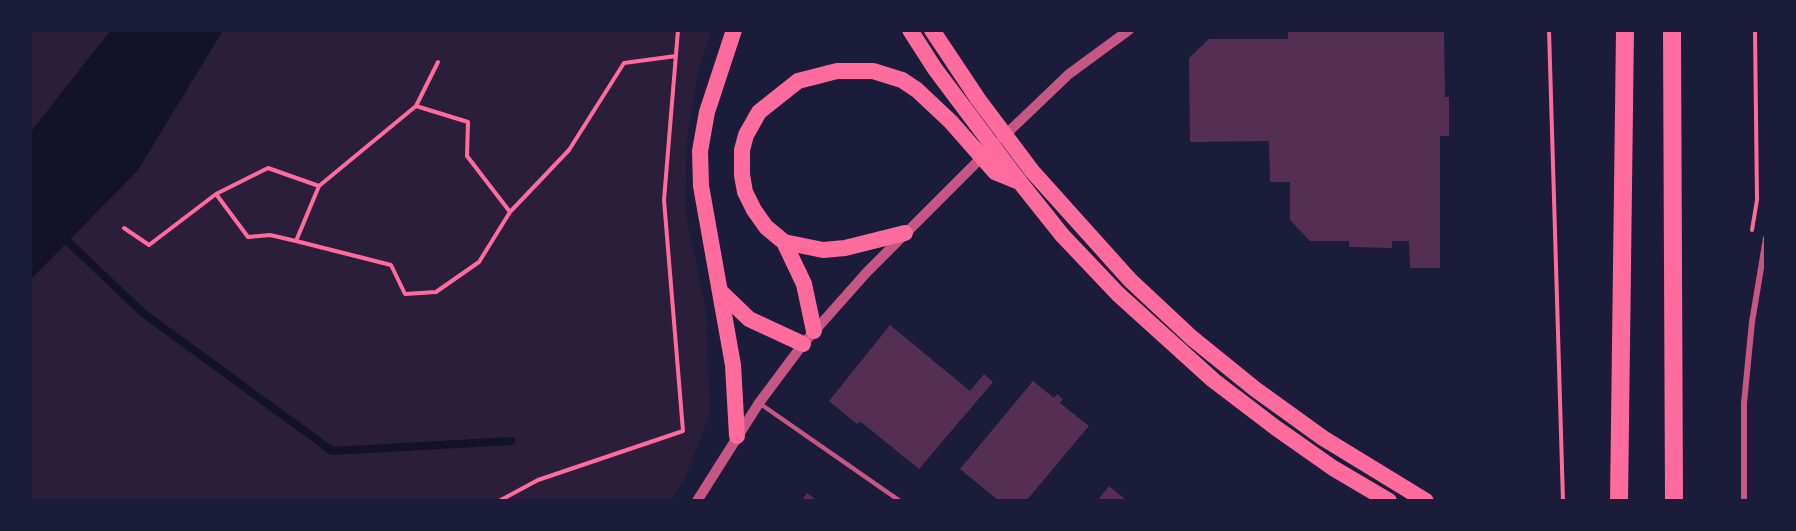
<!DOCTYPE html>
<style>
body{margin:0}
#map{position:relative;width:1796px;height:531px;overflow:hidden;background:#1b1b3a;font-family:"Source Sans 3",sans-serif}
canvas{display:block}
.frame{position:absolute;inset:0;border:32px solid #1b1b3a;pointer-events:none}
</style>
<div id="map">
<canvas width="1796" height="531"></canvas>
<div class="frame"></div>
</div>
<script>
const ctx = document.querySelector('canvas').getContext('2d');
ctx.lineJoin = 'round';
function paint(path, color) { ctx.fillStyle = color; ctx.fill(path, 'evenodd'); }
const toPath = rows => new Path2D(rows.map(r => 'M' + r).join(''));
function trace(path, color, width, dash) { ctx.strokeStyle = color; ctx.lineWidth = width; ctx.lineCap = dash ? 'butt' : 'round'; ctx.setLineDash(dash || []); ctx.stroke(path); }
const green = toPath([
 [30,30,111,30,30,133],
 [223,30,712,30,698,71,687,141,685,210,706,310,710,414,685,478,671,501,30,501,30,280,138,170]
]);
const water = toPath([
 [111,30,223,30,138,170,30,280,30,133]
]);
const stream = toPath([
 [61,235,143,313,332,451,511,441]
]);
const building = toPath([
 [1288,30,1444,30,1445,97,1449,97,1449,136,1440,136,1440,268,1410,268,1409,241,1392,241,1392,248,1349,247,1349,241,1310,241,1290,220,1290,182,1270,182,1269,141,1190,142,1189,58,1209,39,1288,39],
 [890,325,970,391,984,374,993,382,919,469,861,422,857,424,829,401],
 [1033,381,1054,398,1057,394,1063,399,1060,403,1089,426,1026,501,999,501,960,469],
 [1109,486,1127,501,1097,501],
 [807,493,818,501,802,501]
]);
const path = toPath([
 [1549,30,1563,501],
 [416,106,438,62],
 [319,186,416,106,468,122,467,156,510,212],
 [216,194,248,237,270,235,296,241],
 [124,228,149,245,216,194,268,168,319,186,296,241,391,265,405,294,436,292,479,262,510,212,569,150,624,63,676,56],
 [1752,230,1757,200,1755,30],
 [499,501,538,480,683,431,664,200,678,30]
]);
const service = toPath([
 [759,403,900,501]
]);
const minor = toPath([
 [1744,501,1744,403,1752,322,1766,238]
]);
const tertiary = toPath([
 [1002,138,1069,74,1129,30],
 [697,501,759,403,803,344,867,272,986,153]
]);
const trunk = toPath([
 [734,30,707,112,700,151,701,186,733,365,737,436],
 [910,30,935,69,1019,181,1062,235,1118,294,1213,380,1276,428,1333,468,1389,501],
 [932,30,978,99,1032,171,1130,280,1192,338,1255,389,1323,438,1426,501],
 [905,233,845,248,823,250,784,242,766,227,754,210,745,192,742,175,742,150,746,135,759,112,798,81,837,71,873,71,902,80,917,90,951,122,995,172,1017,181],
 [784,242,804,284,814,331],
 [722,293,749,319,803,344]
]);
const motorway = toPath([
 [1672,30,1674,501],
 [1619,501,1625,30]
]);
paint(green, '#2a1e3b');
paint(water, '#12122b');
trace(stream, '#12122b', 8);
paint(building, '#542f53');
trace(path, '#ff6b9d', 4);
trace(service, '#c65784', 4.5);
trace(minor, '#c65784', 6);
trace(tertiary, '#c65784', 10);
trace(trunk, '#ff6b9d', 16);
trace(motorway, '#ff6b9d', 18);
</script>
